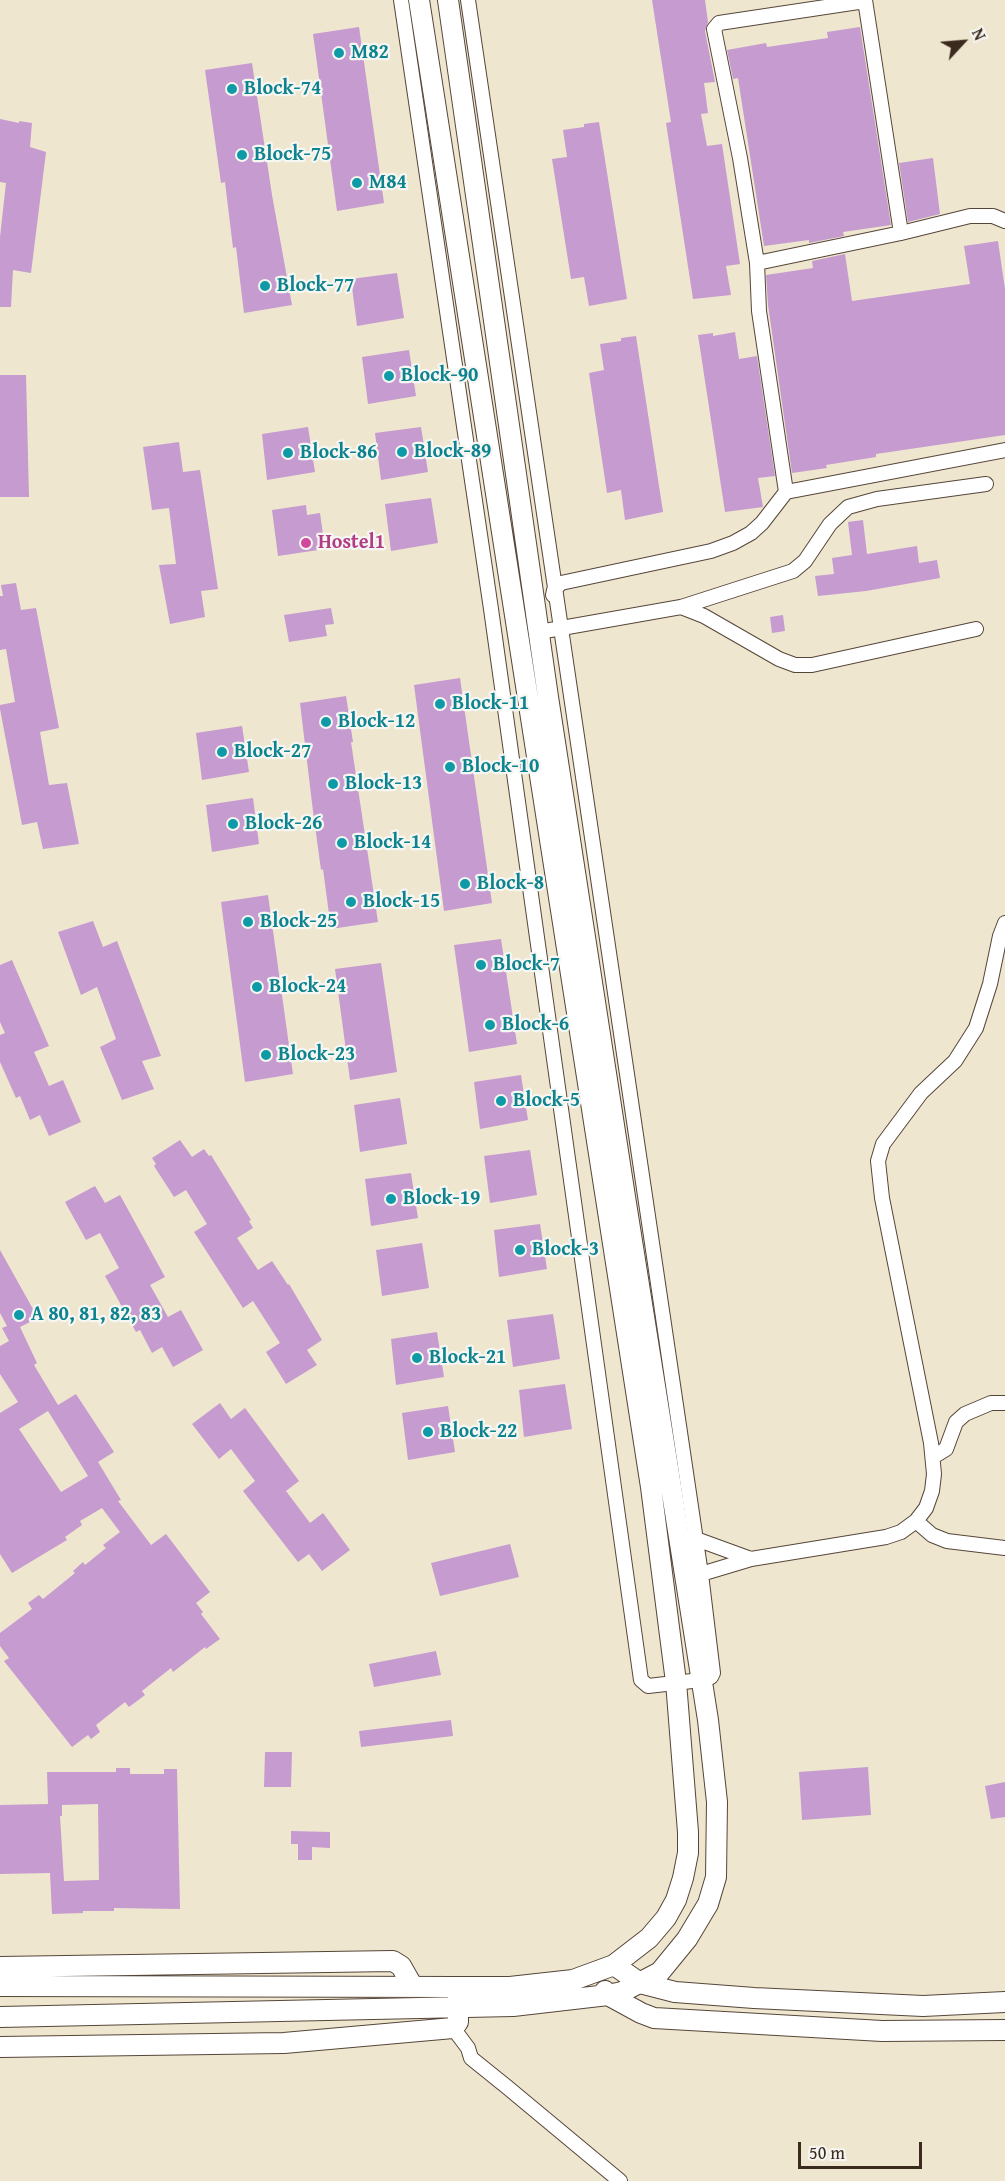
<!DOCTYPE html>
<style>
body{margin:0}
#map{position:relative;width:1005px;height:2181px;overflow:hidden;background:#efe6cf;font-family:"Gentium Book Plus",serif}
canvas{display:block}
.north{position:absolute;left:933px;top:12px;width:60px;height:60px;-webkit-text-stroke:4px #f6f6f2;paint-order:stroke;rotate:64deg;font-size:16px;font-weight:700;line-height:24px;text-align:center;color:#3b2a1e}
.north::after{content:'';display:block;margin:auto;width:21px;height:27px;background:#3b2a1e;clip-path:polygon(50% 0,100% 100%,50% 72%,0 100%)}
.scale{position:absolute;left:798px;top:2142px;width:124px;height:27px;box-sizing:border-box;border:3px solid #3b2a1e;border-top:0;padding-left:8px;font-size:18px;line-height:21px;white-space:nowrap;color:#3b2a1e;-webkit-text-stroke:4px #f6f6f2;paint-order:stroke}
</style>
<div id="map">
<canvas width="1005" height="2181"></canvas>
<div class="north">N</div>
<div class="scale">50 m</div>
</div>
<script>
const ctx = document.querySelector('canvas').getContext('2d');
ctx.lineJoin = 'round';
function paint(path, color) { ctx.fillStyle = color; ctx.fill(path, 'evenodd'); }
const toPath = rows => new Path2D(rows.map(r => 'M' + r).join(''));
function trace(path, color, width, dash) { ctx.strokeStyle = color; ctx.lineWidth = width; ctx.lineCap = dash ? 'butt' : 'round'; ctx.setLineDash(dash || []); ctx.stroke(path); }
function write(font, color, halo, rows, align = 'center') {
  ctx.font = font + ' "Gentium Book Plus",serif'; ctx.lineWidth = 4.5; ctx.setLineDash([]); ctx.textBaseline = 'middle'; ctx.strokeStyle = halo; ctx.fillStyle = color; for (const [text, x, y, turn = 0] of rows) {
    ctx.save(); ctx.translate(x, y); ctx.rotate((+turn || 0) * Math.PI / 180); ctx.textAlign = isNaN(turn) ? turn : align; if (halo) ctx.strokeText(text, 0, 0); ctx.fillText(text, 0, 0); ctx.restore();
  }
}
const building = toPath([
 [652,0,705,0,708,22,705,31,715,82,704,83,708,113,701,114,707,146,722,144,740,264,726,266,731,295,693,299,666,123,671,122],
 [359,27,384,203,337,211,313,34],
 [860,27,891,225,843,232,844,236,809,243,809,240,764,246,738,78,733,79,727,50,766,43,767,47,828,38,827,32],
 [252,63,272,195,292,305,244,313,236,247,233,248,225,182,221,183,205,70],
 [0,119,19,123,19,121,32,123,30,147,46,152,31,273,13,270,11,307,0,307,0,237,6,183,0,182],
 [599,122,627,299,589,306,584,277,571,279,552,159,567,157,563,130,584,127,584,124],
 [933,158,940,214,908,222,899,163],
 [998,241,1005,289,1005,435,876,454,876,457,826,465,827,468,792,473,768,305,766,275,813,268,812,261,845,254,852,301,970,284,964,246],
 [397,273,404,318,357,326,351,279],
 [735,332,739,359,757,356,775,476,758,478,763,507,725,512,698,335,713,333,713,336],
 [636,336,663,512,625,520,621,490,607,493,589,373,604,370,600,344,621,341,621,338],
 [409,350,416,396,368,404,362,357],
 [0,375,26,375,29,497,0,497],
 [308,427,315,472,267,480,262,434],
 [421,427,428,472,381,480,375,433],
 [179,442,183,472,200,470,218,589,201,591,205,617,170,624,159,565,176,564,169,508,152,510,143,447],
 [431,498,438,543,391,551,385,504],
 [306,505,307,515,320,513,325,549,278,556,272,510],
 [863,520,867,554,917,546,919,563,937,560,940,578,866,591,818,596,815,576,834,574,832,558,852,555,848,522],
 [16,583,21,610,36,608,59,728,40,732,49,785,67,783,79,844,43,849,37,822,22,825,0,709,0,705,15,702,6,649,0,650,0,596,3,596,1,585],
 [331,608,334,624,325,625,327,636,289,642,284,615],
 [783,615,785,631,772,633,770,617],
 [460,678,492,903,444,911,414,685],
 [346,696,353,742,351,742,378,922,331,929,323,869,321,870,313,811,300,703],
 [242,726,249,772,202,780,196,733],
 [253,798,259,844,212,852,206,805],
 [268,895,293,1074,245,1082,221,902],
 [93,921,103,947,117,941,161,1056,142,1061,154,1089,122,1100,100,1047,116,1039,97,987,81,995,58,932],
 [501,939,517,1044,469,1052,454,945],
 [12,960,49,1046,34,1052,49,1086,63,1080,81,1122,49,1136,40,1115,30,1120,20,1096,16,1098,0,1062,0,1035,5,1033,0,1022,0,965],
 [381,963,397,1072,350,1080,335,969],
 [521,1075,528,1120,480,1129,474,1082],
 [400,1098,407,1144,360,1152,354,1105],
 [180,1140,192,1157,204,1149,209,1156,211,1155,251,1220,249,1221,253,1228,237,1238,258,1270,272,1261,288,1285,289,1284,322,1340,307,1350,317,1365,286,1384,266,1352,280,1343,253,1301,243,1308,194,1232,207,1224,186,1190,174,1197,154,1166,156,1164,152,1158],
 [530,1150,537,1195,490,1203,484,1156],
 [411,1173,418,1218,371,1226,365,1179],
 [95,1186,105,1203,120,1195,165,1277,150,1285,168,1317,181,1310,203,1350,173,1367,162,1347,152,1353,140,1330,136,1332,105,1276,119,1268,100,1233,86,1240,65,1202],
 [540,1224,547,1269,499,1277,494,1230],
 [422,1243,429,1288,382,1296,376,1250],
 [0,1250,38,1318,20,1327,37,1363,34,1365,58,1405,76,1394,114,1452,98,1462,121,1500,118,1501,151,1545,166,1534,210,1592,196,1603,203,1612,201,1614,220,1639,206,1649,205,1647,173,1672,171,1668,142,1691,145,1695,129,1707,125,1702,96,1725,100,1732,91,1739,88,1735,72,1747,4,1661,9,1658,0,1646,0,1633,32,1609,28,1603,39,1595,43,1599,75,1573,73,1571,83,1562,85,1565,106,1548,103,1545,120,1532,102,1508,80,1521,82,1525,65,1537,67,1540,12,1573,0,1554,0,1413,18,1402,0,1374,0,1346,9,1341,2,1328,7,1326,0,1313],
 [48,1411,88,1476,61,1492,19,1429],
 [553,1314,560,1359,513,1367,507,1320],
 [437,1332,444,1377,396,1385,391,1339],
 [565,1384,572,1429,524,1437,519,1390],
 [220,1403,231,1419,245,1408,299,1481,286,1491,310,1523,323,1513,350,1550,322,1571,309,1554,298,1562,243,1491,255,1481,231,1449,219,1459,192,1424],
 [448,1406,455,1452,408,1460,402,1413],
 [510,1544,519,1577,440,1596,431,1563],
 [436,1651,441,1675,374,1687,369,1664],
 [451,1720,453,1736,361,1747,359,1731],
 [265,1752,292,1752,291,1787,264,1787],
 [868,1767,871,1815,802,1820,799,1772],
 [116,1768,130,1768,130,1774,164,1774,164,1769,177,1769,180,1909,114,1908,114,1911,83,1911,83,1913,52,1914,50,1873,0,1874,0,1805,48,1804,47,1772,116,1772],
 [98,1804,99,1880,64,1881,60,1816,62,1816,62,1805],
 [1005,1782,1005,1817,991,1819,985,1786],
 [291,1831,330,1832,330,1848,312,1847,312,1860,298,1860,298,1844,291,1844]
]);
const street = toPath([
 [401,0,491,609,641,1680,648,1686,701,1680,711,1677,713,1673,701,1574,468,0],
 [865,0,901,233],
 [757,263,901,233,970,216,993,216,1005,221],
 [786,492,1005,450],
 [553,595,554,590,561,583,711,551,733,543,751,533,762,523,786,492,759,311,757,263,740,158,714,29,719,23,865,1],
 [681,607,793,571,805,561,830,524,848,507,877,499,986,484],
 [539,632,681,607,704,616,779,659,795,665,812,665,976,629],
 [933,1457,946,1449,956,1422,965,1414,991,1403,1005,1403],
 [916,1521,932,1535,947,1541,1005,1548],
 [696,1539,751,1559],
 [701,1574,751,1559,886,1537,901,1532,916,1521,926,1508,932,1491,934,1474,931,1443,882,1198,878,1161,883,1144,921,1093,955,1061,976,1028,990,984,1000,936,1005,923],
 [453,2028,468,2048,471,2058,507,2087,620,2181]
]);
const secondary = toPath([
 [614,1965,640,1983,675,1992,754,1998,923,2006,1005,2002],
 [0,1967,393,1961,401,1966,413,1987],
 [0,1986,457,1987,510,1987,573,1980,614,1965,649,1938,666,1918,676,1900,683,1878,688,1853,688,1832,676,1682,651,1487,419,0],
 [605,1991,608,1995,641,2013,654,2018,882,2031,1005,2030],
 [0,2017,513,2006,608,1995,622,1992,660,1972,687,1939,708,1904,716,1877,717,1802,708,1720,626,1203,548,697,448,0],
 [0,2047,284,2043,453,2028,458,2022,458,1997]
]);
const markers = [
 [339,53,6,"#0f9aa8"],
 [232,89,6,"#0f9aa8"],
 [242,155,6,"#0f9aa8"],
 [357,183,6,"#0f9aa8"],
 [265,286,6,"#0f9aa8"],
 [389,376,6,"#0f9aa8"],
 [402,452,6,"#0f9aa8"],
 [288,453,6,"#0f9aa8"],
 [306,543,6,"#d1479c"],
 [440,704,6,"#0f9aa8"],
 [326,722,6,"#0f9aa8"],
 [222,752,6,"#0f9aa8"],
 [450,767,6,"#0f9aa8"],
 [333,784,6,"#0f9aa8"],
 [233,824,6,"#0f9aa8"],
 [342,843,6,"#0f9aa8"],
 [465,884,6,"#0f9aa8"],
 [351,902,6,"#0f9aa8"],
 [248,922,6,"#0f9aa8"],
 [481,965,6,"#0f9aa8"],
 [257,987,6,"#0f9aa8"],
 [490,1025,6,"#0f9aa8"],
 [266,1055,6,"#0f9aa8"],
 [501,1101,6,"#0f9aa8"],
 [391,1199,6,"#0f9aa8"],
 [520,1250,6,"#0f9aa8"],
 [19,1315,6,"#0f9aa8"],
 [417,1358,6,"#0f9aa8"],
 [428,1432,6,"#0f9aa8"]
];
const cultureNames = [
 ["M82",351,53],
 ["Block-74",244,89],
 ["Block-75",254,155],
 ["M84",369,183],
 ["Block-77",277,286],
 ["Block-90",401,376],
 ["Block-89",414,452],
 ["Block-86",300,453],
 ["Block-11",452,704],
 ["Block-12",338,722],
 ["Block-27",234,752],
 ["Block-10",462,767],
 ["Block-13",345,784],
 ["Block-26",245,824],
 ["Block-14",354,843],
 ["Block-8",477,884],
 ["Block-15",363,902],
 ["Block-25",260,922],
 ["Block-7",493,965],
 ["Block-24",269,987],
 ["Block-6",502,1025],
 ["Block-23",278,1055],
 ["Block-5",513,1101],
 ["Block-19",403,1199],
 ["Block-3",532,1250],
 ["A 80, 81, 82, 83",31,1315],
 ["Block-21",429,1358],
 ["Block-22",440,1432]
];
const hotelNames = [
 ["Hostel1",318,543]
];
paint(building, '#c59bd0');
trace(street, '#564639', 16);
trace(secondary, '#564639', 22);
trace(street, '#fff', 14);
trace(secondary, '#fff', 20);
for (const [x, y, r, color] of markers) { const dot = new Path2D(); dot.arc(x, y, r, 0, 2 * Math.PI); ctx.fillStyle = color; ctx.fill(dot); trace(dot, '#f6f6f2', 2); }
write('bold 20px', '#0d838f', '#f6f6f2', cultureNames, 'left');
write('bold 20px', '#b23c85', '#f6f6f2', hotelNames, 'left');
</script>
